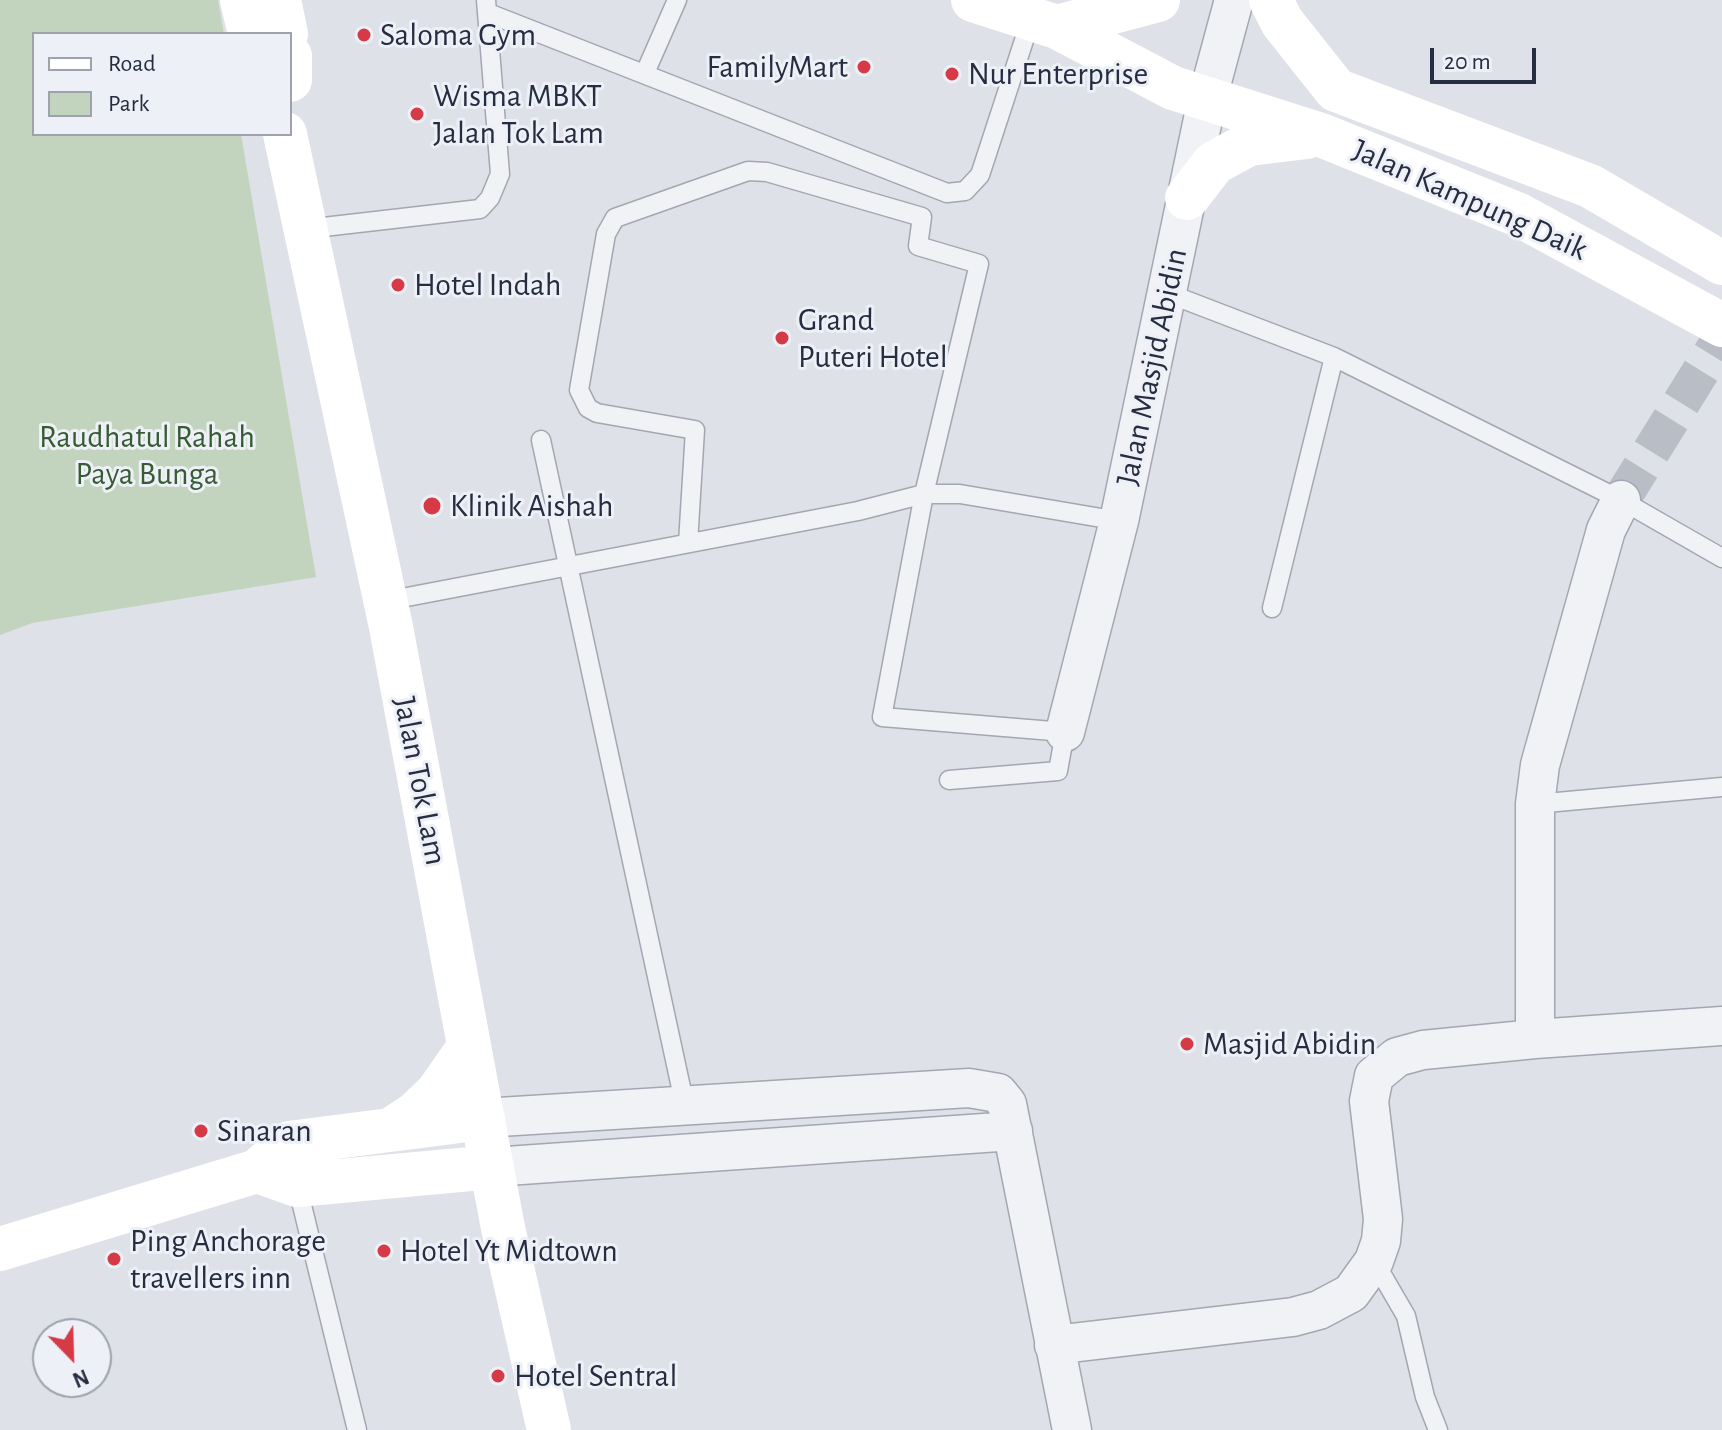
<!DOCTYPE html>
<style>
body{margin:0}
#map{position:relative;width:1722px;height:1430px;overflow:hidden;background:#dee1e8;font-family:"Alegreya Sans",sans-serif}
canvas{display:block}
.legend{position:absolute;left:32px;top:32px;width:260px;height:104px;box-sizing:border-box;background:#edf0f6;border:2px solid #9da2ad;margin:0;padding:10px 14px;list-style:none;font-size:24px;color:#262d40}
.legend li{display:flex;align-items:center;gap:16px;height:40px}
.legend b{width:40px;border:2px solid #9da2ad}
.north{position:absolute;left:32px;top:1318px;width:80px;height:80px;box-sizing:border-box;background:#edf0f6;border:2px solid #9da2ad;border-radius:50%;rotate:157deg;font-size:22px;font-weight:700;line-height:32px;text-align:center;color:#262d40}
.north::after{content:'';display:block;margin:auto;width:28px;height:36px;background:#d63a46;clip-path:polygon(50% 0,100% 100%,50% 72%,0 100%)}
.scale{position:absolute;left:1430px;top:48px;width:106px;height:36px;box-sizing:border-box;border:4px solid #262d40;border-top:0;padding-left:10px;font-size:24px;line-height:28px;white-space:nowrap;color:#262d40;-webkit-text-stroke:6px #edf0f6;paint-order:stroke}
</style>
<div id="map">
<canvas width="1722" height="1430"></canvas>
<ul class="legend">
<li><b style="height:10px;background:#fff"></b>Road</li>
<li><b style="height:22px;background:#c2d3be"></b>Park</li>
</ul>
<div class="north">N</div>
<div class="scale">20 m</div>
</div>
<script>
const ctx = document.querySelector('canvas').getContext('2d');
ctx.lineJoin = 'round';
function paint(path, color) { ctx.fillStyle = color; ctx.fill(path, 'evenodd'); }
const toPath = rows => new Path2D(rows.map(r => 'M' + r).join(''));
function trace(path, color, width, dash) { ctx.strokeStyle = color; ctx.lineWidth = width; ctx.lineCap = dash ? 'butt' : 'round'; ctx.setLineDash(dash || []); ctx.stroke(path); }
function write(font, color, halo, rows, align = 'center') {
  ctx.font = font + ' "Alegreya Sans",sans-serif'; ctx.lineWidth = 6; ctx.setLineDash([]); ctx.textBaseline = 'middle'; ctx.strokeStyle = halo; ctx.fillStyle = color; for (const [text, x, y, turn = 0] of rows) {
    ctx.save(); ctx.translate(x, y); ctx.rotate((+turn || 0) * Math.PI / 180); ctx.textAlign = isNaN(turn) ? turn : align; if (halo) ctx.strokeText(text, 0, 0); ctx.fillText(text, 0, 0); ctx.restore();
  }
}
const green = toPath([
 [0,0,218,0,224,34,34,34,34,134,241,134,316,577,32,623,0,635]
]);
const streetTunnel = toPath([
 [1621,500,1722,337]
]);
const lane = toPath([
 [488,13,947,193,965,191,980,175,1031,19],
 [645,73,677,0],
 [306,229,480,209,490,198,500,174,486,0],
 [1167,293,1334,357,1621,500,1722,558],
 [541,440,685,1106],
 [688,543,695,430,597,413,588,408,579,390,606,234,615,218,748,171,767,172,922,217,918,246,979,264,924,494,882,717,1065,732,1058,771,949,780],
 [386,601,858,511,924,494,960,494,1119,521],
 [1272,608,1334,357],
 [1535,804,1722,787],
 [297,1185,357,1430],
 [1374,1261,1406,1316,1425,1397,1438,1430]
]);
const street = toPath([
 [1065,732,1119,521,1207,100,1234,0],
 [1535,1039,1535,804,1540,765,1606,530,1621,500],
 [483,1118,969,1088,998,1093,1007,1104,1072,1430],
 [492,1167,1013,1131],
 [1054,1345,1293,1317,1319,1310,1351,1293,1374,1261,1381,1241,1383,1219,1369,1101,1374,1076,1397,1057,1423,1050,1535,1039,1722,1026]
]);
const secondary = toPath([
 [242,0,250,34],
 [279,0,286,34],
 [973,0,1057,27,1173,88,1321,135,1519,215,1722,325],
 [1271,0,1282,22,1336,90,1590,186,1722,263],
 [1057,27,1158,0],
 [290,56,290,80],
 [285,134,391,627,503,1228,549,1430],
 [1187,198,1214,163,1249,144,1307,137],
 [392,1129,416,1113,437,1093,469,1047],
 [257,1171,297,1185,492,1167],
 [0,1249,257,1171,289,1143,483,1118]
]);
const markers = [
 [364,35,8,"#d63a46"],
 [864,67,8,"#d63a46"],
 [952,74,8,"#d63a46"],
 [417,114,8,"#d63a46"],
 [398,285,8,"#d63a46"],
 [782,338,8,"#d63a46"],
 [432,506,10,"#d63a46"],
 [1187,1044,8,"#d63a46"],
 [201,1131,8,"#d63a46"],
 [384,1251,8,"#d63a46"],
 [114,1259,8,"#d63a46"],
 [498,1376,8,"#d63a46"]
];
const poiNames = [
 ["Saloma Gym",380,35],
 ["FamilyMart",848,67,"right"],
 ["Nur Enterprise",968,74],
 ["Wisma MBKT",433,96],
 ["Jalan Tok Lam",433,133],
 ["Hotel Indah",414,285],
 ["Grand",798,320],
 ["Puteri Hotel",798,357],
 ["Klinik Aishah",450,506],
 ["Masjid Abidin",1203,1044],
 ["Sinaran",217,1131],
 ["Ping Anchorage",130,1241],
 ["travellers inn",130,1278],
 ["Hotel Yt Midtown",400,1251],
 ["Hotel Sentral",514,1376]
];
const streetNames = [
 ["Jalan Kampung Daik",1470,200,24],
 ["Jalan Masjid Abidin",1152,367,-78],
 ["Jalan Tok Lam",420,781,79]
];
const parkNames = [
 ["Raudhatul Rahah",147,437],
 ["Paya Bunga",147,474]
];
paint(green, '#c2d3be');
trace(streetTunnel, '#b9bdc6', 38, [38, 19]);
trace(lane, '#a3a7b2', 21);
trace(street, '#a3a7b2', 41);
trace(lane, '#f1f2f6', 18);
trace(street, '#f1f2f6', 38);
trace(secondary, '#fff', 44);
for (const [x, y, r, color] of markers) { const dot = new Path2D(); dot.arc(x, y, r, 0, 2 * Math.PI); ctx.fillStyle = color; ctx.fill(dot); trace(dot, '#edf0f6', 3); }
write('32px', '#262d40', '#edf0f6', poiNames, 'left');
write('32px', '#262d40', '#edf0f6', streetNames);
write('32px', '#375c33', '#edf0f6', parkNames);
</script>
